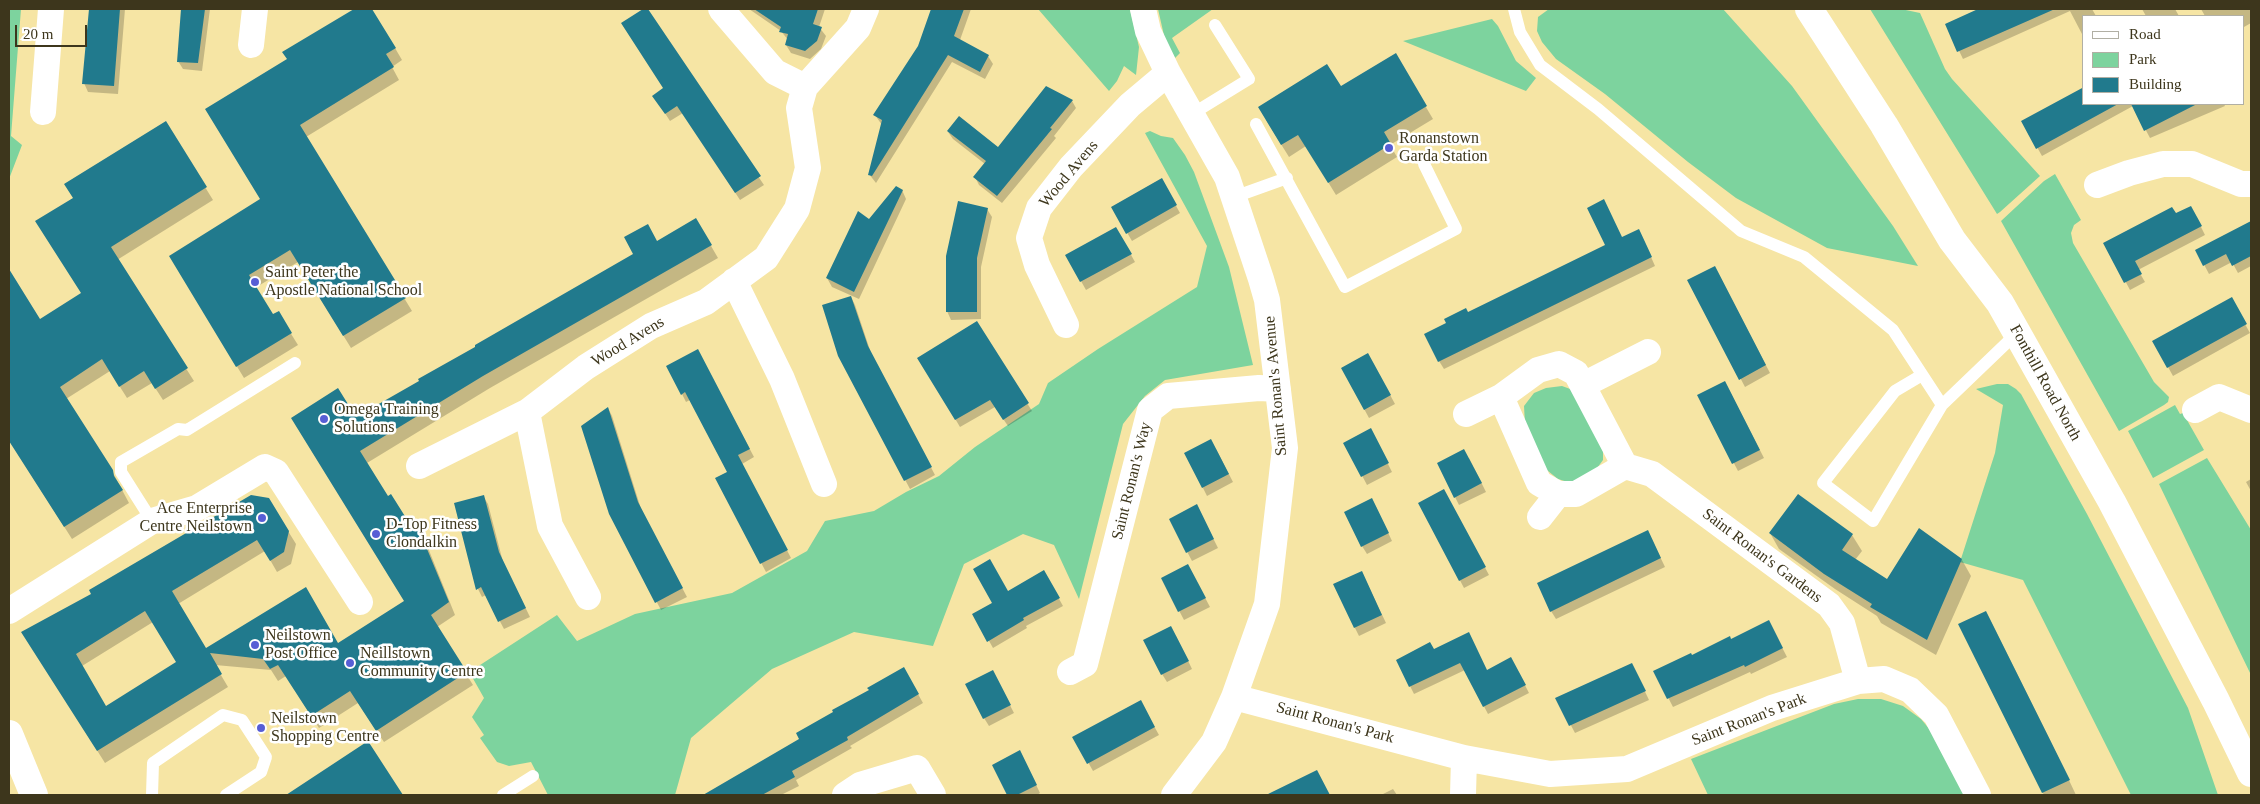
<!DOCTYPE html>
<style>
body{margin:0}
#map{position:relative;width:2260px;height:804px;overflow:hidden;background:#f6e5a4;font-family:Georgia,serif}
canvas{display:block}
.frame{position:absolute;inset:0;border:10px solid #3d361c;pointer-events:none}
.legend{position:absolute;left:2082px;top:15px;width:162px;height:90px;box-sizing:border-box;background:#fff;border:1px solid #b1afa4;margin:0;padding:6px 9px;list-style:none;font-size:15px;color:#3d361c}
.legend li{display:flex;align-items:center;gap:10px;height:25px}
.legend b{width:25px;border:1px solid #b1afa4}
.scale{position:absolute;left:15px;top:25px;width:72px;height:22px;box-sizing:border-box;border:2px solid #3d361c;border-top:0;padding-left:6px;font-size:15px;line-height:18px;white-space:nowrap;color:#3d361c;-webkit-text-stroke:4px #fff;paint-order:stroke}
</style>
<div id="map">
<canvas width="2260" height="804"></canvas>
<div class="frame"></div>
<ul class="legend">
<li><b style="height:6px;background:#fff"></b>Road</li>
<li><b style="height:14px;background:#7dd39e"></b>Park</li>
<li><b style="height:14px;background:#217a8d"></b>Building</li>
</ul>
<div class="scale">20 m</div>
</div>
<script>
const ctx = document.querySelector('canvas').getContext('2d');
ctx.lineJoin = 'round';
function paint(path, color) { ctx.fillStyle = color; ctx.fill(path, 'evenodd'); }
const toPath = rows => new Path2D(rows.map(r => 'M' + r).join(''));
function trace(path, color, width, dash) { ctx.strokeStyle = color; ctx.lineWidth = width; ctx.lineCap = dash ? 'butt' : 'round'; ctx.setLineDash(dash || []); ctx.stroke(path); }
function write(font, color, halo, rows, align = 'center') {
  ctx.font = font + ' Georgia,serif'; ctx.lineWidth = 5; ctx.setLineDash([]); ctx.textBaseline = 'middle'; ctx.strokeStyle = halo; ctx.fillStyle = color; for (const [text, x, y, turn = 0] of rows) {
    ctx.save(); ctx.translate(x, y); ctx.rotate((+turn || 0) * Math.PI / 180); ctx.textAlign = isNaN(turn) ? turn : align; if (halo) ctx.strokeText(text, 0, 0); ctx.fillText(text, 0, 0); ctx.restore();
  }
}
const green = toPath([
 [9,9,21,9,11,136,22,145,9,179],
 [1038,9,1130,9,1139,47,1136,75,1124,66,1117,81,1109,91],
 [1158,9,1213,9,1172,38,1180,53,1175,58,1165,40],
 [1549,9,1723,9,1792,86,1893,226,1918,266,1827,248,1736,198,1688,162,1605,94,1556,59,1542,42,1537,31,1538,17],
 [1870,9,1901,9,1920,13,1945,69,1952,79,2040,176,2000,212,1997,214],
 [1492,19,1498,26,1516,61,1536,78,1526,91,1403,41],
 [1150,131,1161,136,1173,138,1185,155,1194,172,1229,267,1253,365,1165,380,1145,396,1123,424,1079,599,1054,545,1023,534,964,564,933,646,854,632,772,669,691,738,675,795,548,795,531,762,509,766,497,762,480,738,484,735,472,717,484,698,471,675,477,667,557,615,577,641,635,614,732,593,807,551,825,521,874,511,906,492,939,476,975,447,1039,404,1048,383,1098,349,1197,287,1207,246,1145,133],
 [2055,174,2081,220,2074,225,2071,233,2073,243,2154,382,2169,397,2168,402,2164,405,2119,431,2001,221,2044,181],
 [1997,384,2008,384,2016,389,2021,394,2087,514,2188,708,2218,795,2131,795,2023,580,1960,562,1995,453,2003,405,1976,389],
 [1562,386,1573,390,1603,443,1603,460,1592,475,1574,484,1558,479,1543,467,1525,424,1524,406,1534,393,1546,388],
 [2175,405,2180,414,2183,413,2204,450,2153,478,2128,431],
 [2207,458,2251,530,2251,675,2159,484],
 [1858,699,1881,699,1903,706,1921,719,1936,737,1964,795,1708,795,1691,759,1834,704]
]);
const shadow = toPath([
 [90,9,125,9,118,94,88,92,84,83],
 [182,9,210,9,202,71,183,69,178,61],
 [356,9,371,9,395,48,402,60,392,67,399,80,306,137,412,311,351,348,298,262,255,288,273,316,278,313,298,345,244,378,177,268,262,200,288,60,284,53],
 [645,9,764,185,740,200,683,113,670,121,659,104,665,89,622,24],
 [749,9,825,9,819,27,826,36,821,49,810,59,791,53,786,45,788,40,781,31],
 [933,9,971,9,960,40,988,56,993,64,985,79,952,62,876,183,869,174,882,125,875,115,919,46],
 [1982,9,2092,9,2096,16,2084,16,2082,34,2070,11,1963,59,1946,24],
 [2142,9,2175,9,2179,16,2146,16],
 [2201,9,2251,9,2251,23,2244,27,2244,16,2205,16],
 [1395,55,1433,119,1390,145,1397,157,1336,195,1306,146,1289,157,1266,120,1340,88],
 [1072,101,1076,108,1054,136,1056,138,1002,203,979,185,975,177,985,164,953,139,948,132,998,149],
 [2084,104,2224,104,2225,106,2150,138,2133,106,2042,156,2023,122],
 [165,122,213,200,117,260,194,381,163,400,152,383,127,398,110,371,66,399,112,471,129,503,72,539,9,440,9,271,40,320,82,294,74,198],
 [1161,179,1180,213,1132,241,1112,207],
 [902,190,906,199,859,299,832,287,827,278,869,220],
 [987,209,992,217,981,267,981,319,951,320,947,311],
 [2176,215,2195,215,2205,235,2138,270,2145,282,2130,290,2105,243],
 [696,220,718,258,490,388,367,463,387,497,407,523,414,521,422,533,455,615,437,627,473,685,384,742,358,703,319,728,286,676,278,681,271,670,215,665,228,687,105,763,30,644,93,594,251,496,288,531,296,544,291,564,277,572,265,551,178,604,206,649,338,645,406,602,299,430,356,419],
 [153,622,178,662,105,708,82,666],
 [2251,222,2251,266,2238,273,2232,262,2209,274,2197,251],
 [1116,228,1135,262,1086,290,1067,256],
 [1622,238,1643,239,1655,266,1444,369,1439,361,1467,314],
 [1719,275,1770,373,1745,387,1689,280],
 [851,297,855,305,872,356,935,475,910,489,839,356],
 [2231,299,2250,333,2173,376,2154,342],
 [977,323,1032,411,1008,426,995,407,960,427,919,358],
 [1368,354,1395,404,1369,418,1342,368],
 [702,359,754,457,742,464,791,558,766,572,717,479,728,473,690,400,686,402,682,394],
 [1729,390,1764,458,1738,471,1699,396],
 [608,408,612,416,642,512,687,597,661,610,610,514],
 [1375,438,1392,472,1367,485,1345,443],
 [1216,449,1233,482,1207,496,1203,488],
 [1469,458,1486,492,1459,505,1455,497],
 [2251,479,2251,491,2246,482],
 [1798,495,1852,535,1862,551,1855,560,1888,581,1962,560,1971,576,1936,655,1881,623,1877,616,1835,589,1779,549,1770,533],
 [483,496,488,504,503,562,530,617,504,629,486,595,482,597,478,589,455,504],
 [1448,498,1489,575,1464,588,1420,504],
 [1376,507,1392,541,1367,554,1362,546],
 [1201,514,1218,548,1192,561,1170,519],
 [1652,540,1665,567,1556,619,1551,611],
 [1044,572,1063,606,1026,626,1027,628,993,648,974,614],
 [1192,573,1210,607,1184,620,1162,578],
 [1366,581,1386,623,1359,636,1355,628],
 [1990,620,2050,740,2076,795,2044,795,2003,708],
 [1773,630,1787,657,1751,674,1750,672,1673,707,1655,672,1731,640],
 [1176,636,1192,669,1167,682,1162,674],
 [1434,650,1487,671,1515,666,1529,693,1488,714,1465,670,1414,694,1397,660],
 [904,669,923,703,850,746,852,748,796,780,799,786,781,795,710,795,709,793,801,739,835,713],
 [1636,673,1649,700,1575,733,1557,699],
 [997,680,1014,713,989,726,984,718],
 [1140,701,1159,735,1093,771,1074,737],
 [367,743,402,795,289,795],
 [1024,760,1040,793,1037,795,1009,795,993,765],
 [1393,789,1397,795,1381,795]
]);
const building = toPath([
 [89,9,120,9,114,86,82,84],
 [181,9,205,9,198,63,177,62],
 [354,9,372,9,396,48,386,54,394,67,300,125,406,298,343,336,290,250,249,275,273,314,279,311,292,333,236,367,169,256,260,199,205,109,287,59,282,52],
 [643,9,648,9,761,176,735,193,677,106,665,114,652,96,663,88,621,23],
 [754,9,818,9,813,24,822,27,817,41,805,51,785,45,788,34,779,32,781,27],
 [931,9,964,9,954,36,989,55,980,72,948,55,872,176,868,175,882,120,873,115,918,46],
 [1978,9,2055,9,1957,52,1945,24],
 [1396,53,1427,106,1384,132,1391,144,1328,183,1298,135,1281,145,1258,107,1327,64,1341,86],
 [1046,86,1073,100,1050,128,1052,129,997,196,973,177,986,161,947,131,959,116,998,147],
 [2084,87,2084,104,2118,104,2036,149,2021,121],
 [2131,104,2197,104,2144,131],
 [166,121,207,187,111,247,188,368,155,389,144,371,119,387,102,359,60,387,113,470,114,476,123,490,64,527,9,441,9,269,40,319,81,293,35,221,73,198,64,184],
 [1162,178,1177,205,1126,234,1111,207],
 [896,186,903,190,854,292,826,278,858,211,869,219],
 [1604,199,1622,237,1639,229,1652,257,1438,362,1424,334,1446,323,1444,319,1466,308,1468,312,1605,245,1587,208],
 [958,201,988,208,977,258,977,312,946,312,946,256],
 [2191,206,2202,226,2135,261,2142,274,2124,283,2103,243,2172,207,2176,213],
 [696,218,712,245,483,376,360,451,388,496,391,494,408,521,415,520,449,602,431,615,467,672,376,731,350,691,311,716,278,665,270,669,263,659,210,653,222,674,97,751,21,632,91,594,89,590,251,495,269,498,289,531,284,552,270,561,257,540,172,591,206,648,306,587,338,643,404,601,291,418,338,388,356,417,419,381,418,379,475,347,475,345,633,254,624,237,648,224,657,241],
 [145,611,176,662,106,706,76,654],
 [2251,221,2251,256,2232,266,2226,254,2203,266,2195,250],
 [1116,227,1132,254,1080,282,1065,255],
 [1715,266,1766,365,1739,380,1687,280],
 [851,296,868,346,932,467,904,481,838,356,822,305],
 [2232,297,2247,324,2167,368,2152,341],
 [977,321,1029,403,1003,420,990,400,955,420,917,358],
 [698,349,750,449,738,455,788,550,760,564,715,478,727,472,685,392,681,395,666,366],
 [1368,353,1391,395,1364,410,1341,368],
 [1725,381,1760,450,1732,464,1697,395],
 [608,407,638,502,683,588,655,603,609,514,581,426],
 [1371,428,1389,463,1361,477,1343,443],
 [1211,439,1229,474,1202,488,1184,453],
 [1464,449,1482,483,1454,498,1437,463],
 [1444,489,1486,567,1459,581,1418,503],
 [1798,494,1853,534,1842,550,1887,579,1919,528,1962,559,1927,640,1870,607,1872,604,1824,574,1769,533],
 [484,495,499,552,526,608,498,622,481,587,476,590,454,503],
 [1372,498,1389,533,1361,547,1344,512],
 [1197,504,1214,539,1186,553,1169,519],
 [1648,530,1661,558,1550,612,1537,583],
 [990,559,1008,591,1044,570,1060,598,1023,618,1024,620,987,642,972,614,992,603,973,569],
 [1188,564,1206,598,1178,612,1161,578],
 [1362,571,1382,615,1354,628,1333,584],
 [1986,611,2070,780,2042,793,1958,624],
 [1769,620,1783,648,1745,667,1744,665,1667,699,1653,671,1691,653,1692,655,1730,636,1731,639],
 [1171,626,1189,661,1161,675,1143,640],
 [1469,632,1487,670,1511,657,1526,685,1483,707,1460,663,1409,687,1396,660,1430,642,1434,649],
 [1632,663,1646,691,1569,726,1555,698],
 [904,667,919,694,847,737,848,740,792,771,795,777,762,795,703,795,799,739,796,733,833,712,832,710,869,690,867,688],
 [993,670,1011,705,983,719,965,684],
 [1141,700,1155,727,1087,764,1072,737],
 [368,741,403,795,286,795],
 [1020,750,1037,785,1017,795,1007,795,992,765],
 [1317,770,1330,795,1266,795]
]);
const service = toPath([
 [1514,9,1520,32,1540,65,1598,109,1741,231,1804,257,1893,330,1942,405],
 [1192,114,1249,79,1215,25],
 [1256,124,1345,287,1456,229,1424,164],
 [1234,197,1287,178],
 [1922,375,1895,391,1823,483,1873,521,1942,405,2017,333],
 [152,521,121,472,121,462,178,429,187,430,295,363],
 [152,795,153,763,223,715,242,720,266,757,261,772,226,795],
 [503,795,533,776]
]);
const minor = toPath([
 [721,9,775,72,805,87],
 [1143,9,1148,31,1168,73,1227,177,1261,279,1267,300,1285,448,1267,604,1234,697,1214,742,1174,795],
 [251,45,255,9],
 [43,112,51,9],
 [2097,185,2129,173,2163,164,2192,164,2241,184,2251,184],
 [734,281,782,379,824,484],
 [1066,325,1037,265,1029,238,1039,208,1071,167,1130,105,1168,73],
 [1583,385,1648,352],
 [1501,397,1539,483,1558,494,1576,494,1625,466],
 [2195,410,2219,397,2251,410],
 [527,412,550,526,588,597],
 [1466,414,1501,397,1538,370,1559,364,1576,373,1625,466,1652,474,1829,605,1842,623,1858,681],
 [419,466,527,412,586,367,651,326,706,302,766,258,797,209,808,168,799,108,805,87,858,28,866,9],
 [1540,517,1558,494],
 [9,611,152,521,197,508,265,467,276,472,360,602],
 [1070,672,1085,664,1150,410,1168,396,1259,388,1278,389],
 [1234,697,1464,758,1550,774,1627,769,1772,708,1858,681,1884,679,1910,690,1936,715,1978,795],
 [845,795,860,785,917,768,933,795],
 [1463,795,1464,758]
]);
const tertiary = toPath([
 [9,734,34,795]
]);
const secondary = toPath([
 [1809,9,1884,125,1952,240,2000,303,2017,333,2112,502,2216,701,2251,773]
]);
const markers = [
 [1389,148,5,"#575ed5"],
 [255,282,5,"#575ed5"],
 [324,419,5,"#575ed5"],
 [262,518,5,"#575ed5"],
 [376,534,5,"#575ed5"],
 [255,645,5,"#575ed5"],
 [350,663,5,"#575ed5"],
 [261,728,5,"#575ed5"]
];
const poiNames = [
 ["Ronanstown",1399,139],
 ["Garda Station",1399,157],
 ["Saint Peter the",265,273],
 ["Apostle National School",265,291],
 ["Omega Training",334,410],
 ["Solutions",334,428],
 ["Ace Enterprise",252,509,"right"],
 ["Centre Neilstown",252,527,"right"],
 ["D-Top Fitness",386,525],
 ["Clondalkin",386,543],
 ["Neilstown",265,636],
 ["Post Office",265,654],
 ["Neillstown",360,654],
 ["Community Centre",360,672],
 ["Neilstown",271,719],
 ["Shopping Centre",271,737]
];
const streetNames = [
 ["Wood Avens",1069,174,-50],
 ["Wood Avens",628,342,-31],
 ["Fonthill Road North",2045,383,61],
 ["Saint Ronan's Avenue",1276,386,-95],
 ["Saint Ronan's Way",1132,481,-76],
 ["Saint Ronan's Gardens",1762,556,37],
 ["Saint Ronan's Park",1749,720,-21],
 ["Saint Ronan's Park",1335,723,15]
];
paint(green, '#7dd39e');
paint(shadow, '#0003');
paint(building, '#217a8d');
trace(service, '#fff', 12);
trace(minor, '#fff', 26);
trace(tertiary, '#fff', 28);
trace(secondary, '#fff', 28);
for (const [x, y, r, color] of markers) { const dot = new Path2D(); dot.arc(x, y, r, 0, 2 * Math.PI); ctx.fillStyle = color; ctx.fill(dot); trace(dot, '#fff', 2); }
write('16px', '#3d361c', '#fff', poiNames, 'left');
write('16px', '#3d361c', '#fff', streetNames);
</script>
